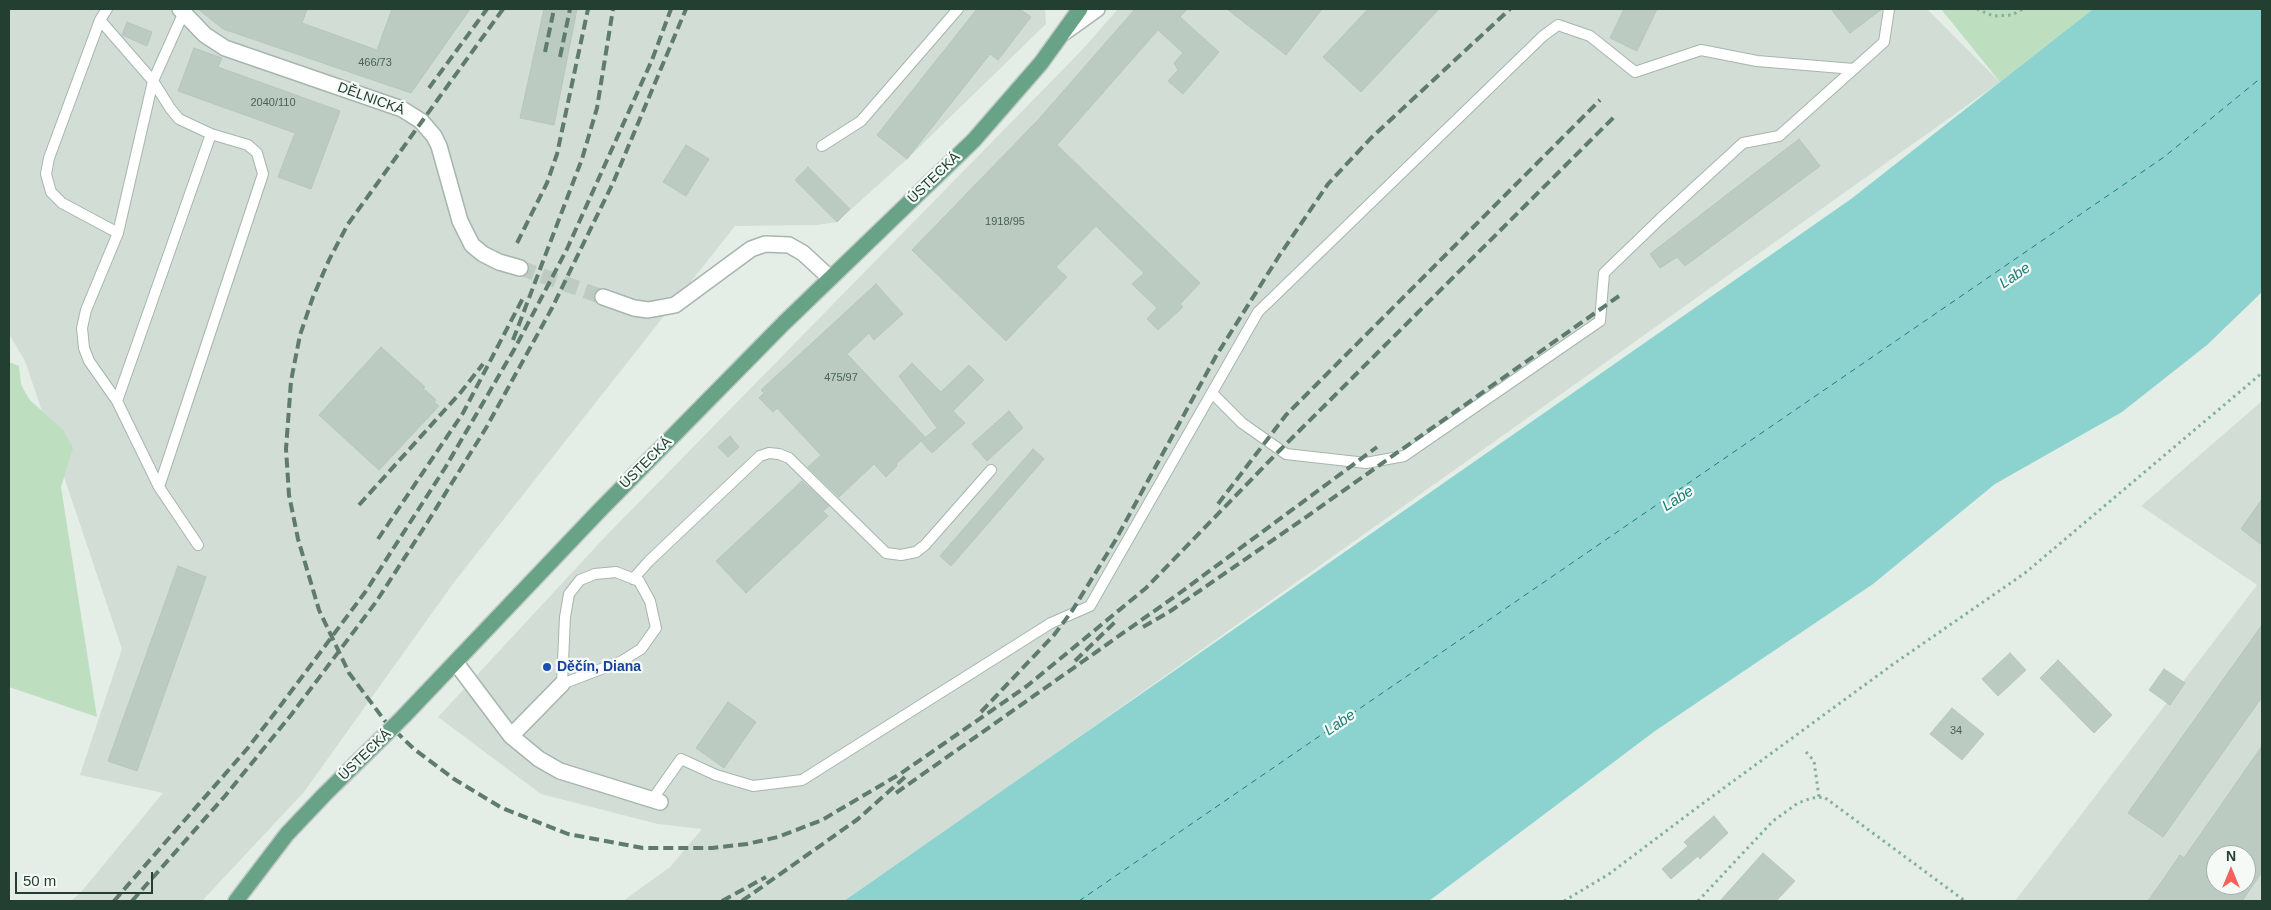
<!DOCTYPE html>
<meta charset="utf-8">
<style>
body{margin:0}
#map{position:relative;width:2271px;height:910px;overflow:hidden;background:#e4eee7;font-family:Helvetica,sans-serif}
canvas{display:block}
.frame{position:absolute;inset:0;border:10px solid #233f32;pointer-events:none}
.north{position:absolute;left:2206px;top:845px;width:50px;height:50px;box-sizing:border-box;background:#f5faf6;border:1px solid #a1afa8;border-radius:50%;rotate:0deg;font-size:14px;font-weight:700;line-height:20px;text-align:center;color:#233f32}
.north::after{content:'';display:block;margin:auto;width:18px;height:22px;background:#f3635d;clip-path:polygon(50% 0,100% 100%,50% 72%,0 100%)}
.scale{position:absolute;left:15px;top:872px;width:138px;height:22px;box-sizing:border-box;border:2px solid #233f32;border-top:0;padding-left:6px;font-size:15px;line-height:18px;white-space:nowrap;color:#233f32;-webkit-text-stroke:4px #f5faf6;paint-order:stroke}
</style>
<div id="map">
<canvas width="2271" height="910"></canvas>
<div class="frame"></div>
<div class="north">N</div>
<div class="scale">50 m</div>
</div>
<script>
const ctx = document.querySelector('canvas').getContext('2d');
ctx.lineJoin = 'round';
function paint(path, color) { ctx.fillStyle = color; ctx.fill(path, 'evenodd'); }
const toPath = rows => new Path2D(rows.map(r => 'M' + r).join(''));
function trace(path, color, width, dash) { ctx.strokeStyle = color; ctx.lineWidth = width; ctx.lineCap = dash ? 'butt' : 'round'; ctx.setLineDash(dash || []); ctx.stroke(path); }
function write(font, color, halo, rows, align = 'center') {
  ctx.font = font + ' Helvetica,sans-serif'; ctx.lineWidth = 4.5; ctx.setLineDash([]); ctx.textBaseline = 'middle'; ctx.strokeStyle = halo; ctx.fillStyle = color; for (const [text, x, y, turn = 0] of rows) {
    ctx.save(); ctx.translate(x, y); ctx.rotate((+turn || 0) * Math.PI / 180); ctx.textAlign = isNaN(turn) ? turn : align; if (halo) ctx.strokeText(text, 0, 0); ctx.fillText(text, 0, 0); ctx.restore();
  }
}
const built = toPath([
 [9,9,1045,9,1046,24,907,159,837,222,817,225,735,226,455,581,304,792,202,901,71,901,81,892,163,793,80,775,122,649,25,361,9,334],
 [1118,9,1927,9,2000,82,1024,776,844,901,623,901,670,867,702,829,658,824,541,794,438,717,604,538,1081,51],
 [2262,401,2262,901,2015,901,2257,585,2141,506],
 [2216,855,2246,855,2246,885,2216,885]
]);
const green = toPath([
 [1941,9,2093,9,2000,82],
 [9,362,19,366,21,384,25,392,30,400,63,430,73,448,61,487,97,717,9,687]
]);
const water = toPath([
 [2093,9,2262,9,2262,292,2207,345,2122,412,1995,484,1873,584,1655,731,1429,901,844,901,1851,199]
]);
const ferry = toPath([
 [1079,901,2164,157,2262,77]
]);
const building = toPath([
 [198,9,307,9,302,23,377,50,392,9,470,9,411,93,223,29,198,9],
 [544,9,577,9,554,125,520,118,544,9],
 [977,9,1020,9,1031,17,998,60,990,54,907,159,877,135,977,9],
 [1135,9,1187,9,1180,17,1219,52,1183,94,1168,81,1178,70,1174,63,1183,53,1158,30,1057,145,1200,283,1180,304,1183,307,1158,330,1147,319,1157,308,1132,284,1144,273,1096,226,1056,267,1067,277,1006,341,912,250,1039,119,1135,9],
 [1227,9,1322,9,1286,55,1227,9],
 [1368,9,1439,9,1361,92,1323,57,1368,9],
 [1624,9,1657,9,1637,51,1610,38,1624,9],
 [1831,9,1882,9,1850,33,1831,9],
 [127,22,152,32,147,46,122,35,127,22],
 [194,48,222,58,218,67,340,111,311,189,278,177,295,133,178,91,194,48],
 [1799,139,1820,166,1685,266,1677,257,1660,268,1650,254,1799,139],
 [686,145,709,159,686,196,663,182,686,145],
 [808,167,850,209,837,222,795,180,808,167],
 [876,284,903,314,874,340,869,333,847,354,925,437,921,441,937,428,899,376,912,363,941,392,969,365,984,380,953,411,965,423,932,453,921,441,896,464,897,466,886,477,874,464,839,497,808,467,821,455,777,408,773,412,759,398,764,393,761,390,876,284],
 [381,347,425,387,423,388,436,400,434,402,439,406,379,470,319,415,381,347],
 [1009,411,1023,428,987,461,972,444,1009,411],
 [730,436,739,447,728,457,718,447,730,436],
 [1033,449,1044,459,951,566,940,556,1033,449],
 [802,481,829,506,823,511,828,516,746,593,716,561,802,481],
 [2262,499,2262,545,2241,529,2262,499],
 [178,566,206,577,137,771,108,761,178,566],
 [2262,625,2262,697,2163,837,2128,813,2262,625],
 [2010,653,2026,670,1998,696,1982,679,2010,653],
 [2058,660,2112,715,2094,733,2040,678,2058,660],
 [2164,669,2185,683,2170,705,2149,690,2164,669],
 [728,702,756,722,724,768,696,748,728,702],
 [1952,708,1984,734,1962,760,1930,734,1952,708],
 [2262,746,2262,872,2242,901,2148,901,2180,855,2184,858,2262,746],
 [2216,855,2246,855,2246,885,2216,885,2216,855],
 [1714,816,1728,833,1700,859,1698,856,1671,879,1662,869,1688,846,1684,842,1714,816],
 [1763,853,1795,881,1776,901,1720,901,1763,853]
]);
const minorTunnel = toPath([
 [520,268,603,297]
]);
const path = toPath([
 [1977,9,1993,16,2012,15,2023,9],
 [1806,752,1814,761,1819,797],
 [1564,901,1609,874,1702,804,1892,665,2025,573,2262,373],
 [1698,901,1773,821,1798,803,1812,798,1824,797,1965,901]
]);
const service = toPath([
 [107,9,100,20,49,158,46,174,51,192,62,203,118,233],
 [183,14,153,81,118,233,86,310,82,328,84,348,89,361,117,401,159,487,198,545],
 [100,20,153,81,170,108,179,119,211,134,248,145,257,153,263,174,159,487],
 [822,146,861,121,958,9],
 [1212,393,1242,423,1286,454,1366,463,1404,456,1600,321,1604,273,1660,219,1743,143,1779,136,1884,42,1889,9],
 [117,401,211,134],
 [616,572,639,581,650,601,656,628,641,649,622,661,562,684,565,617,569,594,580,580,595,574,616,572],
 [633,579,649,561,760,456,769,453,779,454,789,458,886,553,901,555,916,552,925,545,991,470],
 [652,800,681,759,716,775,753,786,802,780,1051,623,1090,606,1258,312,1543,36,1558,25,1590,36,1635,72,1701,50,1757,61,1854,69]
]);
const minor = toPath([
 [180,9,205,35,225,48,402,109,421,121,434,136,439,146,460,221,472,245,483,254,499,262,520,268],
 [1065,32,1097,9],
 [603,297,634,308,648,310,675,305,751,249,765,244,789,245,803,253,830,278],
 [456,663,511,736,539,759,560,771,660,802],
 [511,736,562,684]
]);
const primary = toPath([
 [404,716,599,511,784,323,974,140,1041,63,1080,9],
 [236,901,287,834,325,794,383,737]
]);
const rail = toPath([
 [503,9,348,224,329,260,313,297,300,335,291,381,286,449,289,495,298,539,319,610,349,673,385,721,414,749,454,779,502,808,568,834,643,848,712,848,747,844,778,837,822,820,900,774,1027,686,1146,588,1280,450,1616,115],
 [545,52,554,9],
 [560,57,570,9],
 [429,88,487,9],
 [517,243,547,183,557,154,588,9],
 [513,340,582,159,597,108,613,9],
 [1218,504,1286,415,1600,100],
 [359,505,461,392,483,364],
 [378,539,463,413,523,298],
 [1143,627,1169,612,1299,522,1619,296],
 [1075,661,1118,619],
 [981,712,1054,635,1072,611,1115,541,1216,356,1279,256,1328,184,1371,138,1510,9],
 [896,793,1177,595,1377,447],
 [114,901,247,749,281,705,366,591,445,468,515,348,567,249,652,60,671,9],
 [132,901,225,796,291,715,376,602,427,523,486,428,552,308,613,183,686,9],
 [722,901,766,877],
 [742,901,858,819,905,777]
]);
const primaryBridge = toPath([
 [383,737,404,716]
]);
const markers = [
 [547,667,5,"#1a4fb4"]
];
const numberNames = [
 ["466/73",375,63],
 ["2040/110",273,103],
 ["1918/95",1005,222],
 ["475/97",841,378],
 ["34",1956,731]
];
const streetNames = [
 ["DĚLNICKÁ",371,99,20],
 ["ÚSTECKÁ",934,178,-44],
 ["ÚSTECKÁ",646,463,-45],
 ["ÚSTECKÁ",365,755,-44]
];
const transitNames = [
 ["Děčín, Diana",557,667]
];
const waterNames = [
 ["Labe",2015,276,-34],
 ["Labe",1678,499,-33],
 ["Labe",1340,723,-34]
];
paint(built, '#d2ddd6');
paint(green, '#bddfbf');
paint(water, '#8cd3cf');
trace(ferry, '#1c7c79', 1, [6, 5]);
paint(building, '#bccbc2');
trace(building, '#b6c7bd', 1);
trace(minorTunnel, '#bdcbc3', 15, [15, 8]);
trace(service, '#a6b6ad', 12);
trace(minor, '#a6b6ad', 18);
trace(primary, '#c1c9c6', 18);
trace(path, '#84b19a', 3, [2.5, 4]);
trace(service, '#fff', 10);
trace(minor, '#fff', 15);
trace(primary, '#68a388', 15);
trace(rail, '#5e7b6d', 4, [10, 5]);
trace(primaryBridge, '#c1c9c6', 18, []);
trace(primaryBridge, '#68a388', 15);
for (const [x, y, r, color] of markers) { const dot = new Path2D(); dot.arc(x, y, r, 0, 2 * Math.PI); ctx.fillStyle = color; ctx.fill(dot); trace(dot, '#f5faf6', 2); }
write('11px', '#496256', null, numberNames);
write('14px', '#233f32', '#f5faf6', streetNames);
write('bold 14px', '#164399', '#f5faf6', transitNames, 'left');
write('italic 15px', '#1c7c79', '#f5faf6', waterNames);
</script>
